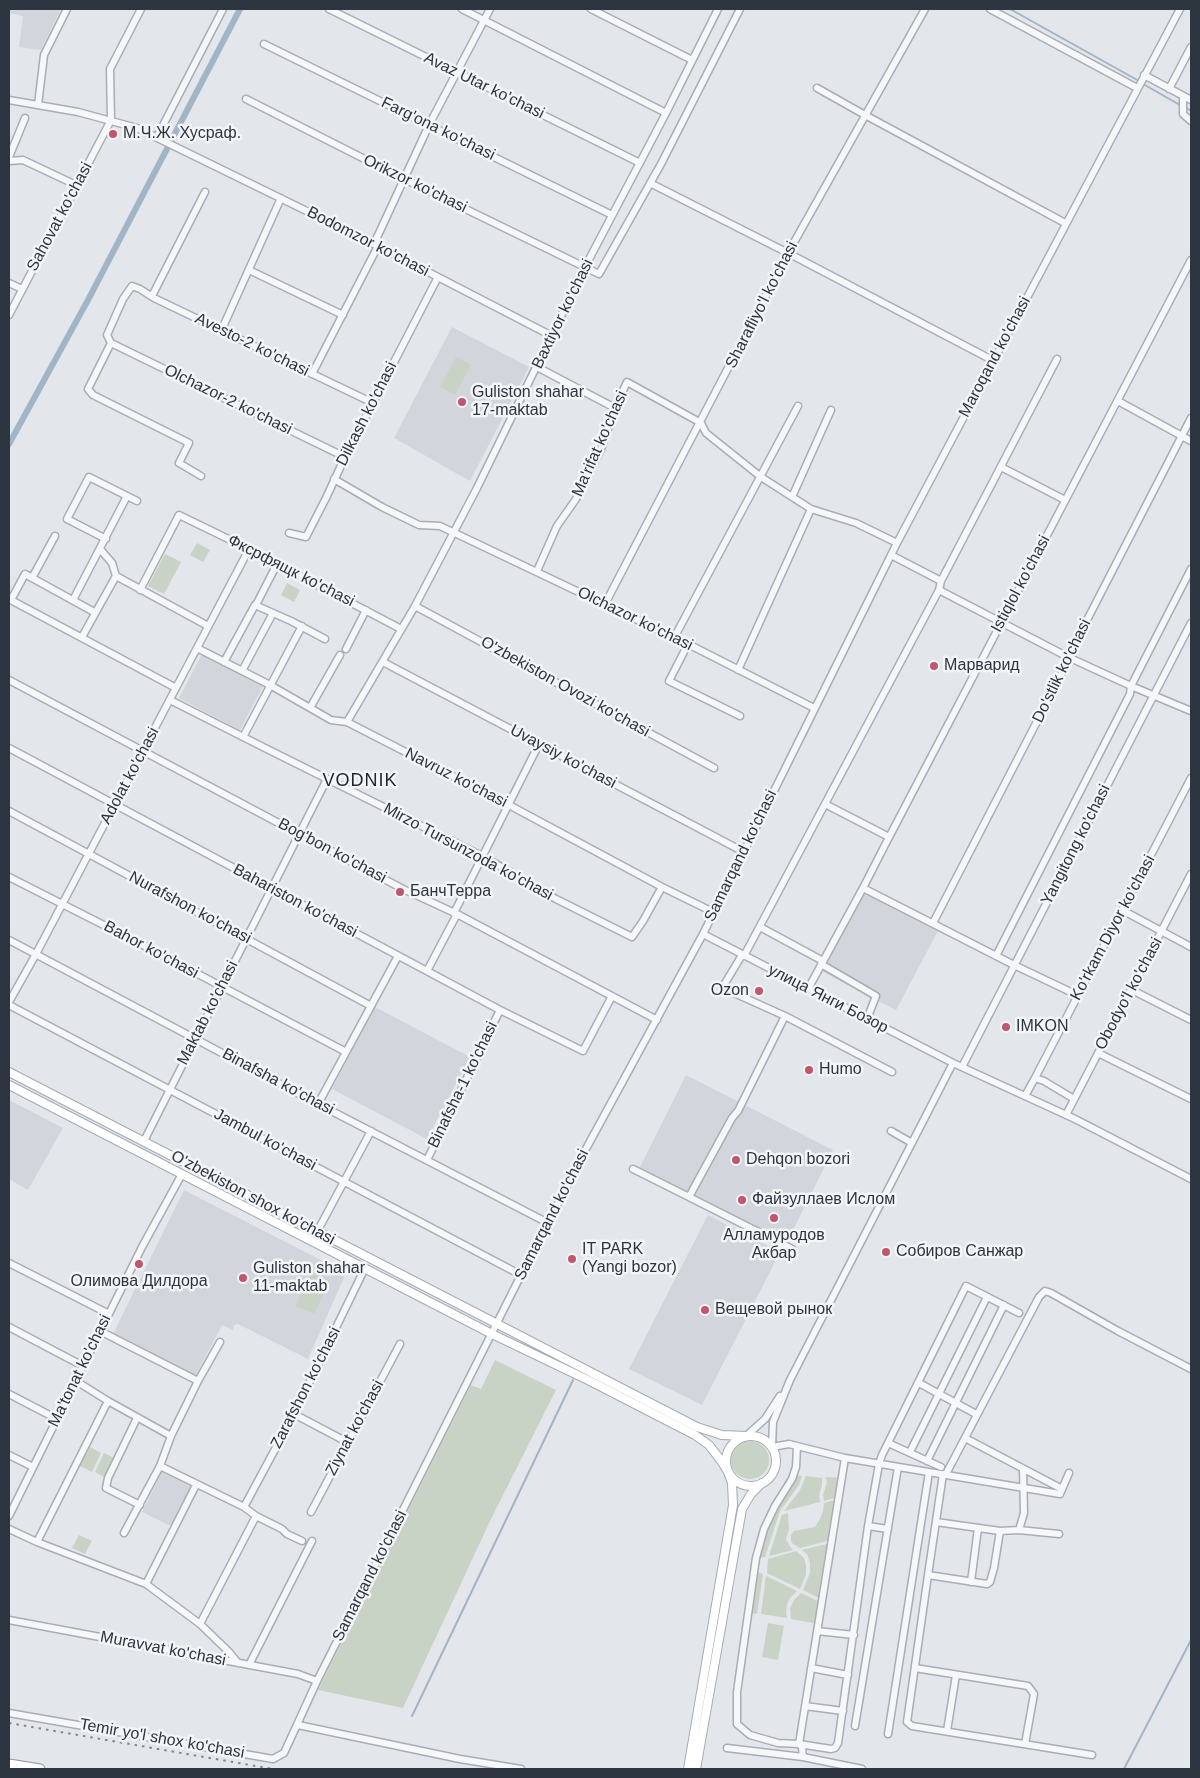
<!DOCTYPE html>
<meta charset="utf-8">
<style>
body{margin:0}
#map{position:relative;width:1200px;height:1778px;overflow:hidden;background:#e3e6ea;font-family:Arial,sans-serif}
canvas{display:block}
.frame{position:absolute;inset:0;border:10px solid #2d3540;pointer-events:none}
</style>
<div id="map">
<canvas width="1200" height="1778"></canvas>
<div class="frame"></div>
</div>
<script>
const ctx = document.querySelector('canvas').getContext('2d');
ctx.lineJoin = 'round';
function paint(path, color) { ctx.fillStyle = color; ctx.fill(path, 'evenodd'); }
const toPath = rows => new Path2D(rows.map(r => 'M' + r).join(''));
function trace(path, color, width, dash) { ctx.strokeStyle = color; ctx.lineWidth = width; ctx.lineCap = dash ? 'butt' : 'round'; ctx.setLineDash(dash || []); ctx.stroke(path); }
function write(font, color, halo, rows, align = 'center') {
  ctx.font = font + ' Arial,sans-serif'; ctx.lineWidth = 5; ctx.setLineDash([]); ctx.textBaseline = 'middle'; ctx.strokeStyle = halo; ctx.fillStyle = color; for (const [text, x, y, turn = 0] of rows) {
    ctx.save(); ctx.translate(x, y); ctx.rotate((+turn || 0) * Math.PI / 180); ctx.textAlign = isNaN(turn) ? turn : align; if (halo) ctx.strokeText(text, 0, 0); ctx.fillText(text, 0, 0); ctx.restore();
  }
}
const built = toPath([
 [9,9,61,9,41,50,19,47,23,16,9,13],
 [452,327,529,367,470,481,394,438],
 [202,654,263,686,240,730,179,698],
 [865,891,939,929,896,1010,821,971],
 [375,1007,470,1057,427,1139,332,1089],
 [686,1075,833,1150,786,1244,639,1169],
 [9,1100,63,1128,28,1190,9,1179],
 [184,1190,346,1273,308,1359,238,1324,234,1325,233,1330,222,1325,195,1376,113,1334],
 [708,1215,780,1252,702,1405,629,1369],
 [162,1472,192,1486,171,1526,142,1512]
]);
const green = toPath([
 [456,357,471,365,455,395,440,387],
 [197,543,210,550,203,562,190,555],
 [165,554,181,562,164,594,148,586],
 [287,583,300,590,294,602,281,595],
 [311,1272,330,1280,314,1314,295,1306],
 [495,1360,556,1390,491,1519,403,1708,318,1690,471,1385,481,1389],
 '731 1460a19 19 0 1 1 38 0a19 19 0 1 1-38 0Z',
 [90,1447,101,1453,92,1472,80,1466],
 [104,1453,114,1458,104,1477,95,1472],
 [796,1475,802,1476,799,1485,780,1511,765,1557,760,1558,765,1534,774,1514,792,1487],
 [806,1476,822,1478,822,1485,819,1495,820,1502,784,1511,800,1490],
 [826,1477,841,1478,838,1497,824,1501,823,1495,827,1482],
 [838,1499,831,1540,800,1548,793,1544,791,1541,791,1535,794,1531,815,1527,820,1519,823,1511,824,1503],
 [788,1513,789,1529,786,1539,789,1545,793,1550,769,1556,782,1515],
 [79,1535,92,1541,85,1554,72,1548],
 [831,1543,823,1600,803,1590,810,1573,810,1563,807,1554,802,1550],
 [796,1551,804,1558,806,1565,806,1574,800,1589,767,1573,768,1559],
 [757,1572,763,1574,757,1614,751,1613],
 [766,1576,797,1591,790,1598,787,1604,786,1612,787,1618,761,1614],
 [801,1593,822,1603,819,1624,791,1619,790,1608,794,1600],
 [768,1623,784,1626,778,1660,762,1657]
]);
const stream = toPath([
 [1010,9,1139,81],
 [1143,84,1180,105],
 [1185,107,1191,111],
 [412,1716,573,1380],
 [1124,1769,1191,1640]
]);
const canal = toPath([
 [9,444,88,300,240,9]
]);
const minor = toPath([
 [329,9,640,163],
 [462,9,666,113],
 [591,9,692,60],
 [990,9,1137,88],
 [264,44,612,215],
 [1144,75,1191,100],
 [817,88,865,115,1065,223],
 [1169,89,1191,47],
 [1183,96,1183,114,1191,121],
 [246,99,404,179,599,274,661,164,740,9],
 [9,100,78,112,137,128,374,244,552,336],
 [38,105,44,55,67,9],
 [157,137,223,9],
 [9,157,25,118],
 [9,161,23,160,76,185],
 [650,183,788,253,994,361],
 [374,244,429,125,490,9],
 [249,270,343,315],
 [9,283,22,289],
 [152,296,205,192],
 [9,315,111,120,110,69,141,9],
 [222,329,281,198],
 [111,343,107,335,123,299,132,286,140,289,154,298,373,403],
 [111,343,345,457],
 [111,343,88,389,93,395,189,443,179,463,201,476],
 [537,367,615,408],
 [312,374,378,246],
 [1118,401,1191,441],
 [1001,467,1065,500],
 [334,479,382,507,419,525,440,526,688,644,814,708],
 [792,497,831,410],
 [289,533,306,537,326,498,345,457,438,277],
 [106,539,67,519,89,477,137,501],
 [891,555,941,581],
 [537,571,557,526,576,499,601,449,615,408,627,382,701,423,706,433,761,477,811,509,856,523,897,543],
 [116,576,208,626],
 [32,578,55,536],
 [140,590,179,515,249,549,401,629],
 [939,590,1068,657,1131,686,1191,711],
 [9,599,176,688],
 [11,600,25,574,94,612],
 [73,600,127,496],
 [605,604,788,253,925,9],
 [256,605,277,564],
 [415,606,714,768],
 [82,637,116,576,112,563,100,549],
 [674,638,798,406],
 [688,644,669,681,740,716],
 [197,648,270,685,331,720,347,722,509,805,662,887,713,912],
 [346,649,366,610],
 [224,662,255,605,291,621,325,639],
 [383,662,744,852],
 [738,670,811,509],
 [242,671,273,613],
 [9,680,403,889,457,914,657,1020],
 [170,700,269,750,484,857,556,899,632,937,643,921,662,887],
 [310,708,340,655],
 [347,722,415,606,477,488,585,267,666,113,718,9],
 [243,737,302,626],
 [9,748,500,1010,583,1051,612,996],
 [825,804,889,837],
 [9,811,371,1006],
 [9,877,141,944,346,1052],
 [863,888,1014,965,1077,995],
 [1122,910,1191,947],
 [454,913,539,744],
 [933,923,1062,673,1068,657,1191,418],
 [760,927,823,961],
 [703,934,953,1063,1075,1119,1191,1179],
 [9,940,318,1104,548,1223],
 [742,955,724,985,725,989,785,1016,892,1072],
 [744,956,939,590,941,581,1057,359],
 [996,956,1130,694,1131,686,1191,569],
 [821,964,876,996,867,1019],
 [427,971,457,914],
 [808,989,863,888,885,845,1191,260],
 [1132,990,1191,1020],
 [9,1002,36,954,249,549],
 [9,1005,521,1275],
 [785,1016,738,1111,732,1118,689,1197,792,1249],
 [1098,1053,1191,1099],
 [953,1063,790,1380,773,1422,772,1447,789,1444,845,1458,1060,1494,1069,1473],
 [962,1067,1191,623],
 [1035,1078,1191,778],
 [1025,1096,1035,1078,1044,1081,1074,1099],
 [318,1104,398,956],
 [1066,1115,1191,874],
 [891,1131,912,1143],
 [144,1141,327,779],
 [427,1160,500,1010],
 [633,1169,689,1197],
 [317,1232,371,1131],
 [9,1263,109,1314],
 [9,1327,83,1366],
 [100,1331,198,1381],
 [76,1381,108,1401,171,1436],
 [919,1383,976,1414],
 [9,1394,57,1419],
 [294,1414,347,1442],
 [137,1418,108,1478,106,1488,140,1505],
 [746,1436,765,1419,780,1396],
 [965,1438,1062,1489],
 [888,1443,941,1467],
 [797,1446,796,1467,792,1479,775,1506,764,1529,756,1558,737,1692,737,1724,750,1735,778,1743,799,1744,831,1749,835,1748,838,1743,868,1526,879,1464,882,1455,966,1286,1019,1313],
 [910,1452,987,1297],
 [9,1455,33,1467],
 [927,1461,1004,1305],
 [160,1466,244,1507,256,1516,282,1529,287,1534,302,1541],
 [943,1474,928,1575,987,1584,990,1582,994,1568,1000,1531],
 [946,1474,1039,1297,1045,1291,1051,1293,1118,1331,1191,1369],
 [244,1507,294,1414,365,1268],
 [311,1512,400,1344],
 [9,1516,142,1247,182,1174],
 [936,1522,1000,1531,1019,1530,1024,1513,1023,1469],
 [868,1526,888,1529],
 [9,1529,37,1542,146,1584,200,1624,229,1652,238,1663],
 [1019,1530,1059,1534],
 [124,1533,160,1466,171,1436,198,1381,220,1342],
 [37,1542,108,1401],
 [928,1575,907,1722,912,1726,1092,1755],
 [971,1582,978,1528],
 [146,1584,196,1485],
 [9,1620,298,1674,317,1681],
 [200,1624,256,1516],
 [817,1631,854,1635],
 [249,1665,312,1541],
 [811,1668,848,1675],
 [915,1668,1028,1686,1034,1694,1025,1744],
 [805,1706,843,1711],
 [9,1713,273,1759,284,1753,317,1681,521,1275,587,1147,703,934,897,543,1180,9],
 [298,1725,460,1759,521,1769],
 [855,1726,898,1467],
 [947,1731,956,1675],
 [888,1734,929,1472],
 [727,1748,803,1757,862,1769],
 [803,1757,802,1747,799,1744,845,1458]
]);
const major = toPath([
 [9,1072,697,1427,722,1435,746,1436],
 [9,1085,492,1334,590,1381,695,1435,709,1445,722,1462,728,1472,732,1483,733,1505,688,1769],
 '726 1461a25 25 0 1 1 50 0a25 25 0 1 1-50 0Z',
 [696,1769,742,1509,751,1494,762,1483]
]);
const highway = toPath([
 [9,1764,40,1769]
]);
const rail = toPath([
 [9,1723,273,1769]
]);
const markers = [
 [113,134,5,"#c0576c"],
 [462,402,5,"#c0576c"],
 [934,666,5,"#c0576c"],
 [400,892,5,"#c0576c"],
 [759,991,5,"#c0576c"],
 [1006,1027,5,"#c0576c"],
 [809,1070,5,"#c0576c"],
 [736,1160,5,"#c0576c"],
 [742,1200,5,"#c0576c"],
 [774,1218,5,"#c0576c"],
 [886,1252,5,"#c0576c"],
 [572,1259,5,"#c0576c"],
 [139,1264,5,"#c0576c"],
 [243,1278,5,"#c0576c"],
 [705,1310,5,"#c0576c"]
];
const streetNames = [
 ["Avaz Utar ko'chasi",484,86,26],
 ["Farg'ona ko'chasi",438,129,26],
 ["Orikzor ko'chasi",415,184,26],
 ["Sahovat ko'chasi",60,217,-62],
 ["Bodomzor ko'chasi",368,242,27],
 ["Sharafliyo'l ko'chasi",762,305,-63],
 ["Baxtiyor ko'chasi",563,314,-64],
 ["Avesto-2 ko'chasi",252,345,26],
 ["Maroqand ko'chasi",995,357,-62],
 ["Olchazor-2 ko'chasi",228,400,26],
 ["Dilkash ko'chasi",367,414,-63],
 ["Ma'rifat ko'chasi",600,444,-66],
 ["Фксрфящк ko'chasi",291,571,27],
 ["Istiqlol ko'chasi",1021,584,-62],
 ["Olchazor ko'chasi",635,619,26],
 ["Do'stlik ko'chasi",1062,671,-64],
 ["O'zbekiston Ovozi ko'chasi",565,687,29],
 ["Uvaysiy ko'chasi",563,757,28],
 ["Adolat ko'chasi",130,776,-62],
 ["Navruz ko'chasi",456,778,27],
 ["Yangitong ko'chasi",1076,845,-63],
 ["Bog'bon ko'chasi",332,851,28],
 ["Mirzo Tursunzoda ko'chasi",468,852,28],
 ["Samarqand ko'chasi",741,856,-64],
 ["Bahariston ko'chasi",295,901,28],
 ["Nurafshon ko'chasi",190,908,28],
 ["Ko'rkam Diyor ko'chasi",1113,928,-62],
 ["Bahor ko'chasi",151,950,28],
 ["Obodyo'l ko'chasi",1129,994,-62],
 ["улица Янги Бозор",828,999,27],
 ["Maktab ko'chasi",208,1013,-63],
 ["Binafsha ko'chasi",278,1082,28],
 ["Binafsha-1 ko'chasi",463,1085,-64],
 ["Jambul ko'chasi",265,1140,28],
 ["O'zbekiston shox ko'chasi",253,1198,28],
 ["Samarqand ko'chasi",552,1215,-63],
 ["Ma'tonat ko'chasi",80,1371,-64],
 ["Zarafshon ko'chasi",306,1388,-63],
 ["Ziynat ko'chasi",355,1428,-62],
 ["Samarqand ko'chasi",370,1576,-63],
 ["Muravvat ko'chasi",163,1649,11],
 ["Temir yo'l shox ko'chasi",162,1739,10]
];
const poiNames = [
 ["М.Ч.Ж. Хусраф.",123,134],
 ["Guliston shahar",472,393],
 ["17-maktab",472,411],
 ["Марварид",944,666],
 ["БанчТерра",410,892],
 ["Ozon",749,991,"right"],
 ["IMKON",1016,1027],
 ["Humo",819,1070],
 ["Dehqon bozori",746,1160],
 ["Файзуллаев Ислом",752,1200],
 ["Алламуродов",774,1236,"center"],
 ["Акбар",774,1254,"center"],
 ["IT PARK",582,1250],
 ["(Yangi bozor)",582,1268],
 ["Собиров Санжар",896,1252],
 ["Guliston shahar",253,1269],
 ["11-maktab",253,1287],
 ["Олимова Дилдора",139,1282,"center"],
 ["Вещевой рынок",715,1310]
];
const neighbourhoodNames = [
 ["VODNIK",360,781]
];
paint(built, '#d2d5db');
paint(green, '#c9d3c5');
trace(stream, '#a2b5c6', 2);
trace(canal, '#a2b5c6', 6);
trace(minor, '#a9adb4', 9);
trace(major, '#a4abb4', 10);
trace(highway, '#8c949f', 11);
trace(minor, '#f6f7f8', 6);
trace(major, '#fff', 8);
trace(highway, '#fff', 9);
trace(rail, '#7e8792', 2, [2.5, 5]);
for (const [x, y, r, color] of markers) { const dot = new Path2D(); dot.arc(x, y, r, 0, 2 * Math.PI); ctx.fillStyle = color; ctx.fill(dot); trace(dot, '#f3f5f7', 2); }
write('16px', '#2d3540', '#f3f5f7', streetNames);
write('16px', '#2d3540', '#f3f5f7', poiNames, 'left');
ctx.letterSpacing = '1px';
write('18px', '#1f2631', '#f3f5f7', neighbourhoodNames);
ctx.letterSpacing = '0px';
</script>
